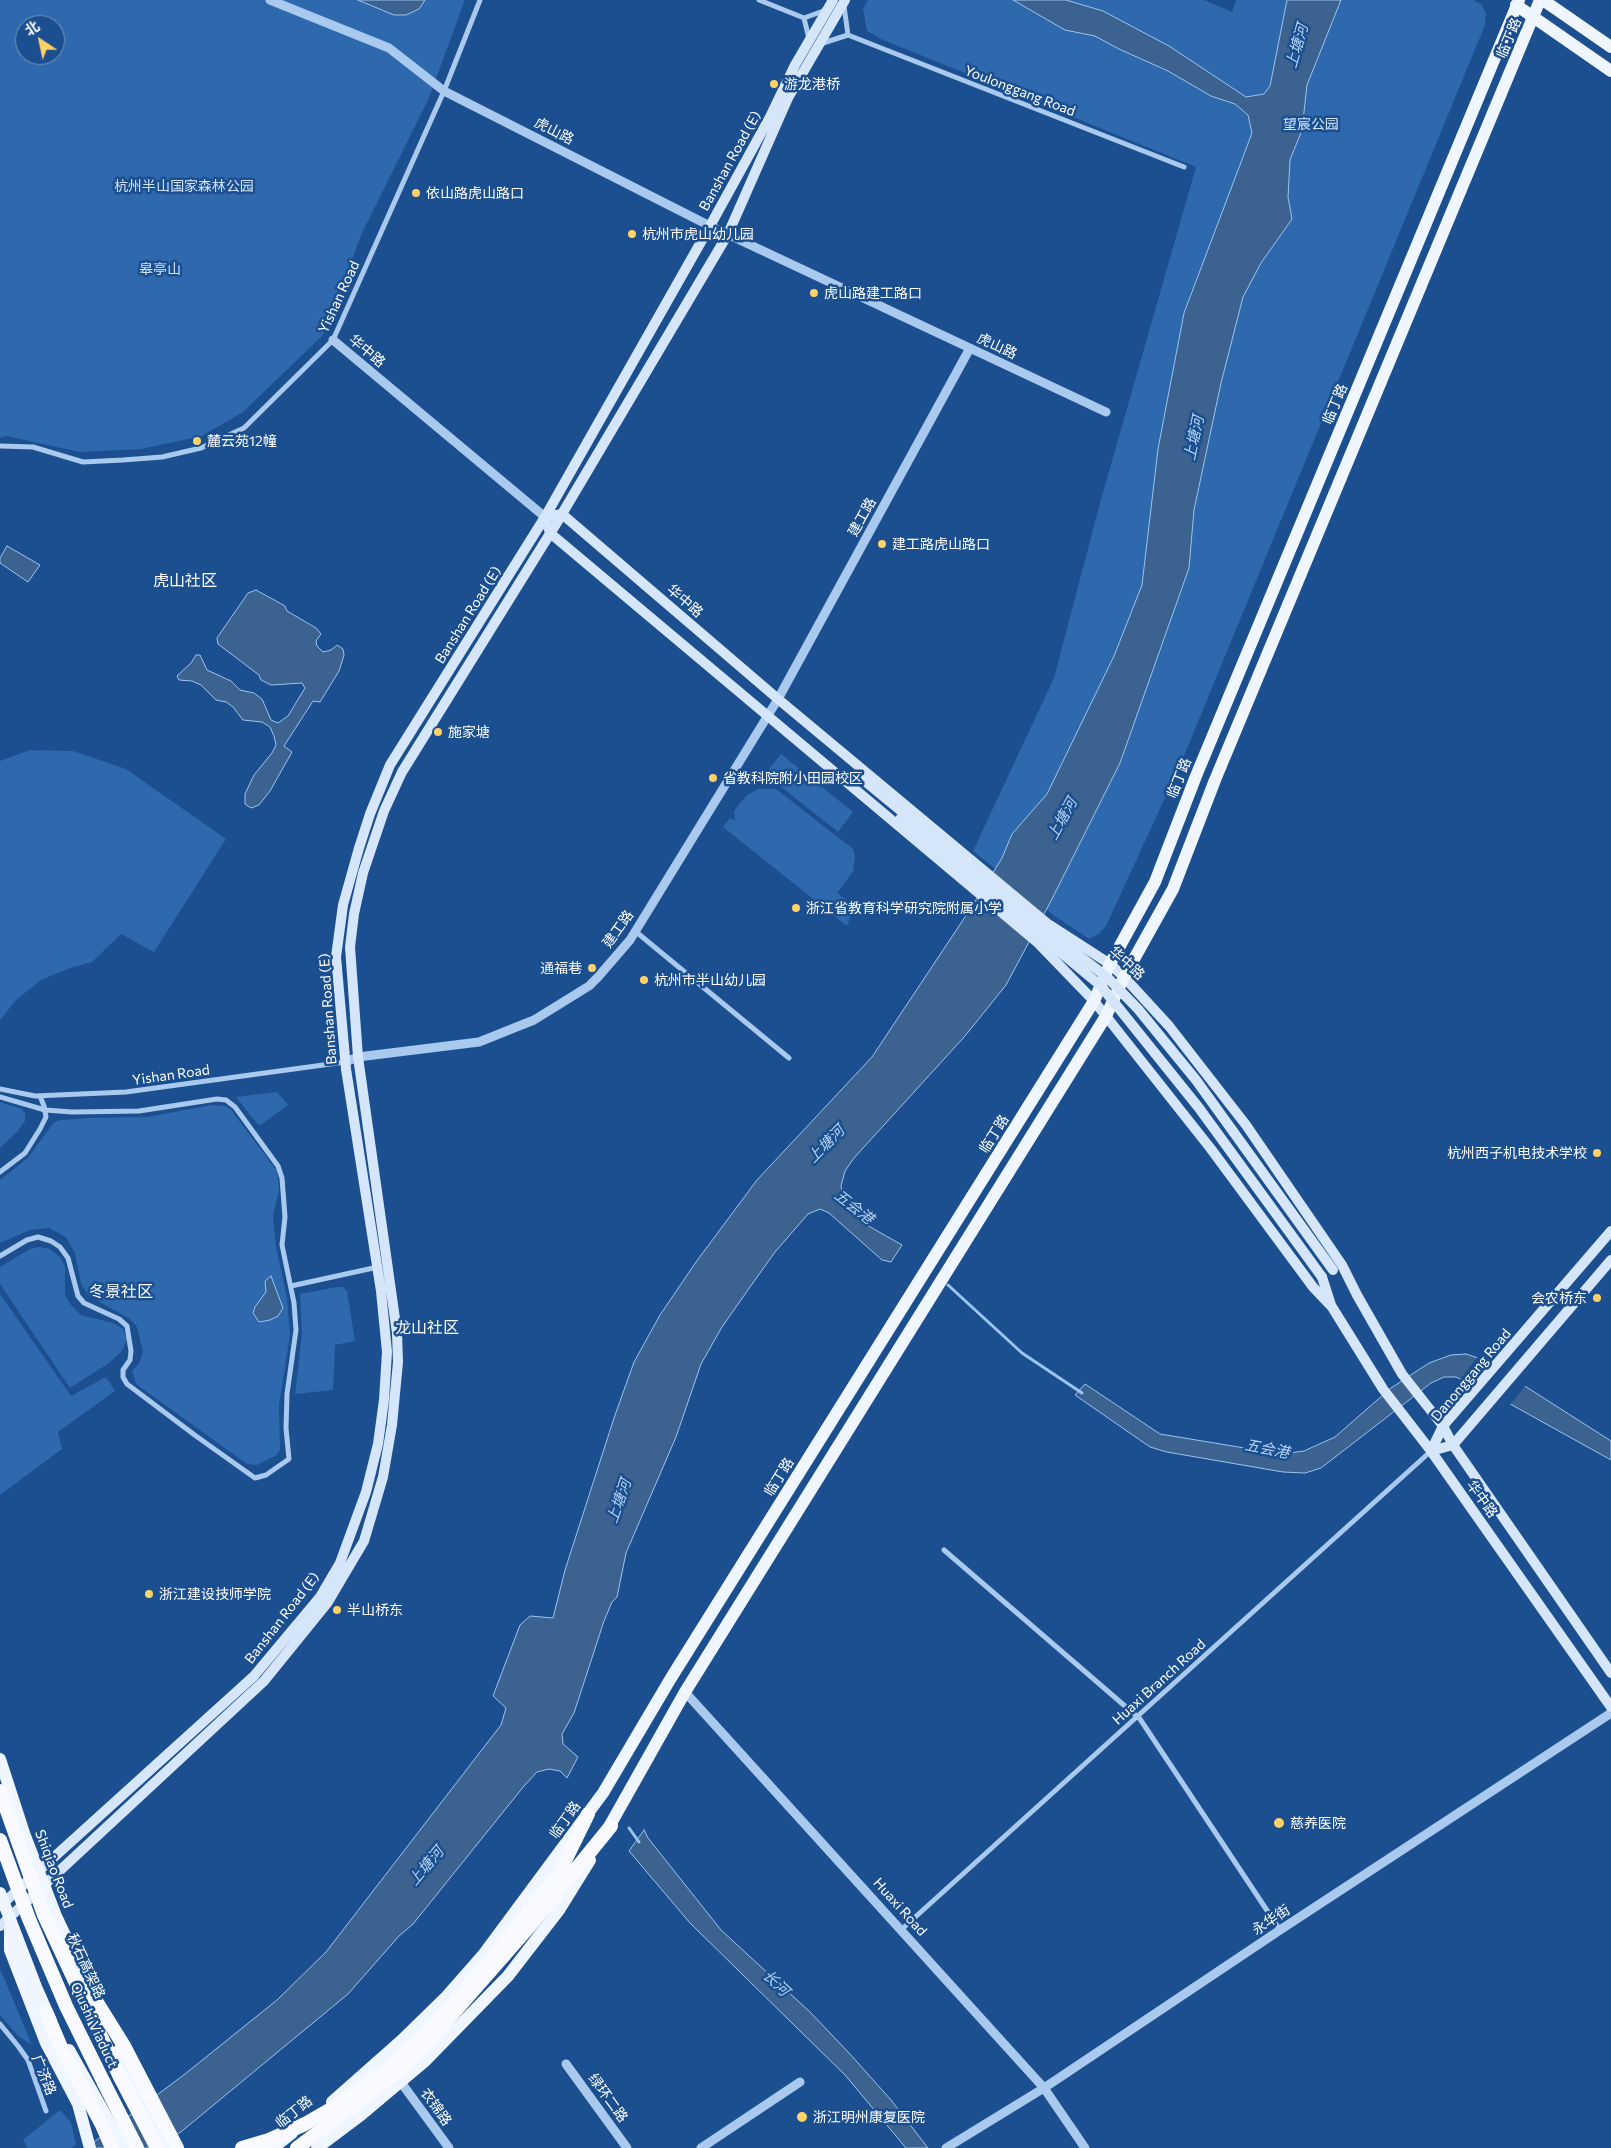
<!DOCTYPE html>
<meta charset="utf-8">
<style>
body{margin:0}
#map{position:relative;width:1611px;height:2148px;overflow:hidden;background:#1b4f8f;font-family:Commissioner,"Noto Sans SC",sans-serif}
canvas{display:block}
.north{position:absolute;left:15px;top:15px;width:50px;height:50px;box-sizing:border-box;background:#1b4f8f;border:1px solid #7695bc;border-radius:50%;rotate:326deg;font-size:14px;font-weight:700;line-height:20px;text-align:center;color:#fff}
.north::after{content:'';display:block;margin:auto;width:18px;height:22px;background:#ffd166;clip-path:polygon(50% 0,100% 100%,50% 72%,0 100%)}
</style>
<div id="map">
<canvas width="1611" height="2148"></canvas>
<div class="north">北</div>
</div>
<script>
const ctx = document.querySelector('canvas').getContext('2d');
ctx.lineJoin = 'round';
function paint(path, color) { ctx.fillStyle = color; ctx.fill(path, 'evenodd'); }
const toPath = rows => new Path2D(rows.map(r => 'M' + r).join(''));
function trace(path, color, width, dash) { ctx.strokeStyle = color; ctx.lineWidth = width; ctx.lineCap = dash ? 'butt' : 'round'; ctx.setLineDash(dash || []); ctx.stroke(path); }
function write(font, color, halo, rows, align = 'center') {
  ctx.font = font + ' Commissioner,"Noto Sans SC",sans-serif'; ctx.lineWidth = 5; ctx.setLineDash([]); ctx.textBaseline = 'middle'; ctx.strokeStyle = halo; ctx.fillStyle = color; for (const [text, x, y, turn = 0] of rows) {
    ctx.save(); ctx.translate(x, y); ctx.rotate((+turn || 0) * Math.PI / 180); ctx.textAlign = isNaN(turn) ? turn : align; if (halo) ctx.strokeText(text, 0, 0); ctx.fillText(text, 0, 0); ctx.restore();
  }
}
const green = toPath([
 [0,0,465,0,428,100,362,233,323,335,243,412,202,436,141,449,80,452,6,436,0,438],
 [25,25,55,25,55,55,25,55],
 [868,0,1204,0,1232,12,1236,0,1473,0,1481,4,1486,13,1485,25,1181,763,1106,926,1099,934,1089,939,1055,916,973,851,1054,678,1100,503,1196,167,881,39,867,31,863,9],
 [30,750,73,751,126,769,226,839,154,952,121,934,92,962,70,968,41,980,16,1000,0,1020,0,761],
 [781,754,853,812,838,832,765,774],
 [758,789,776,789,853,849,855,856,853,872,837,893,854,906,847,926,723,827,730,818,735,820,734,811,740,803,747,795],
 [277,1092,288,1105,259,1126,236,1097],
 [0,1102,22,1109,25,1114,25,1121,18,1131,0,1148],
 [212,1105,225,1106,231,1110,277,1171,279,1190,273,1216,276,1247,287,1298,290,1335,279,1405,280,1450,275,1456,257,1465,247,1464,136,1384,132,1371,139,1364,143,1352,137,1327,130,1319,89,1296,81,1284,75,1253,66,1237,49,1228,30,1230,0,1243,0,1180,28,1158,54,1122,61,1120,90,1118,147,1117],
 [39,1247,50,1249,61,1258,65,1267,65,1295,71,1305,81,1315,113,1323,123,1329,127,1339,122,1351,109,1363,70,1388,0,1284,0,1267,30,1249],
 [337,1287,343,1287,347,1291,355,1341,335,1345,333,1390,295,1394,302,1334,300,1294],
 [0,1294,71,1396,106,1377,115,1391,58,1432,62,1449,0,1495],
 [0,1970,1,1971,32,2045,18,2036,0,2015],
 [60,2110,71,2123,76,2145,71,2148,28,2148,23,2140]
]);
const water = toPath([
 [358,0,425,0,419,9,406,15,394,15,358,0],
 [1013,0,1066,0,1103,11,1169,46,1246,97,1264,94,1270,86,1287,0,1341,0,1307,85,1302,130,1290,160,1288,197,1292,219,1261,263,1243,297,1221,383,1194,510,1189,568,1120,763,1052,899,1006,985,965,1036,854,1158,845,1171,841,1186,843,1197,852,1212,865,1224,902,1245,891,1262,882,1260,829,1213,820,1209,808,1214,775,1252,750,1287,722,1327,701,1364,676,1437,626,1553,617,1597,612,1602,604,1621,574,1713,562,1734,563,1744,578,1757,567,1778,560,1771,549,1769,537,1772,524,1786,413,1924,399,1936,348,1994,182,2131,158,2148,86,2148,185,2074,277,2000,326,1952,501,1725,506,1708,493,1696,520,1625,530,1616,553,1618,565,1570,614,1418,634,1362,660,1315,696,1262,757,1180,872,1057,969,911,1002,858,1012,834,1047,794,1114,656,1142,585,1158,449,1184,313,1252,133,1248,115,1235,104,1211,96,1168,71,1119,49,1095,36,1065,30,1013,0],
 [7,546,40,565,28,582,0,563,0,558,7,546],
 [256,590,285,606,287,611,316,628,321,634,316,641,317,646,323,652,331,650,337,645,343,649,344,655,339,671,320,702,313,701,284,746,292,752,270,791,259,805,251,808,245,804,245,794,254,775,272,753,276,745,274,736,270,727,262,722,243,720,233,707,226,702,216,700,201,685,192,681,179,680,177,676,191,663,196,655,200,655,207,670,231,681,240,690,254,693,262,699,271,720,278,723,288,716,305,688,302,683,271,685,261,680,259,675,218,644,217,638,248,593,256,590],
 [271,1276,283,1308,278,1316,270,1320,259,1322,253,1313,255,1307,266,1292,265,1281,271,1276],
 [1466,1354,1484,1360,1611,1441,1611,1460,1503,1400,1456,1377,1444,1377,1431,1383,1321,1468,1305,1473,1283,1472,1167,1452,1150,1447,1075,1395,1085,1384,1160,1434,1281,1454,1304,1451,1335,1437,1391,1388,1429,1363,1451,1355,1466,1354],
 [644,1830,648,1838,721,1930,810,2012,850,2054,891,2100,928,2148,906,2148,845,2075,690,1923,629,1851,644,1830]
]);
const pier = toPath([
 [1479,1355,1527,1384,1509,1406,1459,1381]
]);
const stream = toPath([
 [948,1285,1022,1353,1082,1393],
 [629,1828,639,1842]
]);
const minor = toPath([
 [759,0,804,18,826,10],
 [844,6,848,35],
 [804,18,809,39],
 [820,44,848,35,1184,167],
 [0,446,33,447,83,462,123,460,162,457,201,448,244,428,333,340,444,91,480,0],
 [635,931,789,1058],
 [0,1089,35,1096,126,1092,345,1062],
 [0,1097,45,1110,72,1112,139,1111,217,1099,226,1100,235,1107,278,1166,282,1178,285,1217,282,1245,294,1303,296,1330,287,1394,286,1428,289,1459,266,1475,255,1478,196,1436,127,1384,123,1377,123,1370,130,1360,131,1351,127,1326,119,1319,84,1303,78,1296,68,1258,60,1247,51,1241,38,1237,27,1240,0,1256],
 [0,1172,25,1153,40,1129,46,1117,44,1106,40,1096],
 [291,1286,378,1267],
 [944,1550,1140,1719,1280,1930],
 [902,1929,1431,1451],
 [0,2024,18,2046,28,2060,46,2111]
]);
const tertiary = toPath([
 [270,0,389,48,444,91,710,226,1106,412],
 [333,340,545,517],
 [345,1062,358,1057,479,1042,534,1020,589,986,598,977,630,940,778,699,970,348],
 [685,1692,1044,2088,1085,2148],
 [566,2064,627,2148],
 [400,2081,449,2148],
 [701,2148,800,2082],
 [946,2148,1044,2088,1280,1930,1611,1713]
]);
const secondary = toPath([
 [1322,1277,1331,1305],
 [1431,1451,1443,1426,1611,1231],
 [1431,1451,1453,1445,1611,1260],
 [1611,1673,1453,1445,1443,1426,1402,1374,1357,1295,1342,1265,1246,1125,1169,1026,1124,977,1110,964,1048,924,778,699,562,514,545,517,550,533,1038,943,1094,1001,1211,1149,1313,1287,1332,1307,1383,1389,1431,1451,1611,1707],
 [0,1906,254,1676,320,1597,340,1563,366,1492,378,1444,384,1400,387,1352,381,1291,346,1069,336,957,343,905,359,848,370,814,390,765,545,517,710,226,770,117,795,65,833,0],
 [0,1926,264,1681,328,1602,364,1541,383,1477,392,1425,398,1362,397,1333,358,1057,350,947,354,914,363,873,384,811,402,772,556,524,728,234,788,98,845,0]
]);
const primary = toPath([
 [1543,0,1611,47],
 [1516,5,1611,71],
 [0,1759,25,1836,56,1916,100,2009],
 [605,1834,685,1692,1106,1016,1124,977,1173,889,1215,780,1540,0],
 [0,1893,36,1987,51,2021],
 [10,1928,10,1950,46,2043,78,2104,90,2148],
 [69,2050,124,2148],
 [119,2050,168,2148],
 [332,2102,402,2040,447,1996,483,1955,603,1793,671,1678,1094,1001,1110,964,1155,882,1196,776,1519,0],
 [273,2148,292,2133],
 [317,2148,361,2115,424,2062,508,1976,559,1910,590,1860]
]);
const trunk = toPath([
 [560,1871,588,1814],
 [96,2001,124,2046,177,2148],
 [46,2012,63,2052,102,2125,112,2148],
 [120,2077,157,2148],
 [104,2083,137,2148],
 [297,2148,394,2075,429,2041,529,1927,611,1826]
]);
const secondaryBridge = toPath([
 [861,778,1044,929,1107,977,1138,1009,1196,1080,1333,1270],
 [900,819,1101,986,1199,1108,1322,1277]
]);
const trunkBridge = toPath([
 [0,1791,44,1915,120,2077],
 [0,1840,29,1919,66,2006,104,2083],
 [242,2148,269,2140,305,2124,338,2105,389,2068,425,2035,479,1974,560,1871]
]);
const markers = [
 [774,84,5,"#ffd166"],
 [416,193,5,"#ffd166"],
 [632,234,5,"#ffd166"],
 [814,293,5,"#ffd166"],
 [197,441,5,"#ffd166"],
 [882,544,5,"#ffd166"],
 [438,732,5,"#ffd166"],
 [713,778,5,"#ffd166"],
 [796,908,5,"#ffd166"],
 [592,968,5,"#ffd166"],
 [644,980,5,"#ffd166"],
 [1597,1153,5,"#ffd166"],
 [1597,1298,5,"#ffd166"],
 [149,1594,5,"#ffd166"],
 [337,1610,5,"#ffd166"],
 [1279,1823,6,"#ffd166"],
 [802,2117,6,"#ffd166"]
];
const streetNames = [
 ["临丁路",1509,38,-67],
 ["Youlonggang Road",1020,91,21],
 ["虎山路",554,131,27],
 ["Banshan Road (E)",730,161,-61],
 ["Yishan Road",339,297,-65],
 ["虎山路",997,346,25],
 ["华中路",367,351,40],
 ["临丁路",1335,404,-67],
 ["建工路",862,517,-61],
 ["华中路",685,601,41],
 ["Banshan Road (E)",468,615,-58],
 ["临丁路",1179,778,-68],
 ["建工路",618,929,-54],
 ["华中路",1127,963,42],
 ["Banshan Road (E)",328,1009,-94],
 ["Yishan Road",171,1075,-8],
 ["临丁路",994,1134,-58],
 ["Danonggang Road",1471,1375,-50],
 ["临丁路",779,1477,-58],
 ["华中路",1482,1499,54],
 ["Banshan Road (E)",282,1618,-52],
 ["Huaxi Branch Road",1159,1682,-42],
 ["临丁路",565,1820,-54],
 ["Shiqiao Road",54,1869,69],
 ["Huaxi Road",900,1907,48],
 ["永华街",1271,1920,-34],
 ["秋石高架路",86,1966,65],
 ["Qiushi Viaduct",94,2025,65],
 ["广济路",44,2075,68],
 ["绿环二路",608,2098,54],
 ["衣锦路",436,2107,54],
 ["临丁路",294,2112,-38]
];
const poiNames = [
 ["游龙港桥",784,84],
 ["依山路虎山路口",426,193],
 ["杭州市虎山幼儿园",642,234],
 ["虎山路建工路口",824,293],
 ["麓云苑12幢",207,441],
 ["建工路虎山路口",892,544],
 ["施家塘",448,732],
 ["省教科院附小田园校区",723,778],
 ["浙江省教育科学研究院附属小学",806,908],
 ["通福巷",582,968,"right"],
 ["杭州市半山幼儿园",654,980],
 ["杭州西子机电技术学校",1587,1153,"right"],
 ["会农桥东",1587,1298,"right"],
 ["浙江建设技师学院",159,1594],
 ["半山桥东",347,1610],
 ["慈养医院",1290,1823],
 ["浙江明州康复医院",813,2117]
];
const parkNames = [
 ["望宸公园",1311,124],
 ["杭州半山国家森林公园",184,186],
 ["皋亭山",160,269]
];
const waterNames = [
 ["上塘河",1297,46,-74],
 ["上塘河",1194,438,-78],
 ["上塘河",1062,819,-61],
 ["上塘河",826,1144,-45],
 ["五会港",854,1207,38],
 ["五会港",1267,1449,11],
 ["上塘河",619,1501,-71],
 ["上塘河",426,1866,-50],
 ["长河",776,1983,44]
];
const quarterNames = [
 ["虎山社区",185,581],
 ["冬景社区",121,1292],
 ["龙山社区",427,1328]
];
paint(green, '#2e69ad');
paint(water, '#3c6290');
trace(water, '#9cc4f0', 1);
paint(pier, '#1b4f8f');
trace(stream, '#9cc4f0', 3);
trace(minor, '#a9c9ee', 5);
trace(tertiary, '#a9c9ee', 9);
trace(secondary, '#d6e6fa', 10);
trace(primary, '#f0f6ff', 12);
trace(trunk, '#f8faff', 14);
trace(secondaryBridge, '#d6e6fa', 10);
trace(trunkBridge, '#f8faff', 14);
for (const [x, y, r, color] of markers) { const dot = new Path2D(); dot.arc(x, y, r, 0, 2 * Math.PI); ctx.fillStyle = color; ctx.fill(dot); trace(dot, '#1b4f8f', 2); }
write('14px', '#fff', '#1b4f8f', streetNames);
write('14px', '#fff', '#1b4f8f', poiNames, 'left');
write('14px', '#cfe3fa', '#1b4f8f', parkNames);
write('italic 15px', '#b5d3f5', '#1b4f8f', waterNames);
write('16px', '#fff', '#1b4f8f', quarterNames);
</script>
